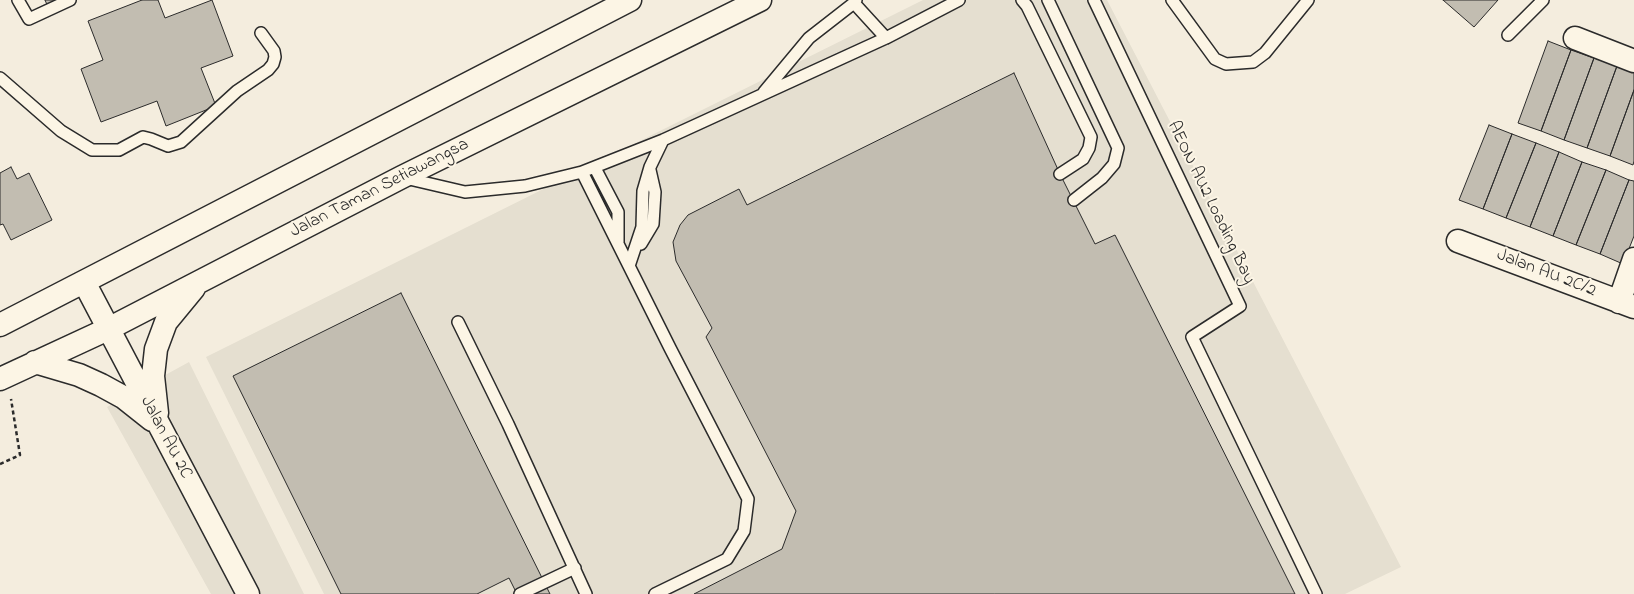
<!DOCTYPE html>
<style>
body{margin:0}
canvas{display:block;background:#f4edde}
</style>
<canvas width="1634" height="594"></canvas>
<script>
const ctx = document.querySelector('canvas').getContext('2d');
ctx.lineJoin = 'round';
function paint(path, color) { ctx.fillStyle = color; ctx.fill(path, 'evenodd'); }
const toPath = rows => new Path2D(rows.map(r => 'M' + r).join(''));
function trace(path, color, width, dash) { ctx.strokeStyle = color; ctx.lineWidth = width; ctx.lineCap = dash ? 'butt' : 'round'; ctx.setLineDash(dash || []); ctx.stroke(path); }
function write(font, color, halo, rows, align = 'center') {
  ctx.font = font + ' "Indie Flower",sans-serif'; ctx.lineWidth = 4; ctx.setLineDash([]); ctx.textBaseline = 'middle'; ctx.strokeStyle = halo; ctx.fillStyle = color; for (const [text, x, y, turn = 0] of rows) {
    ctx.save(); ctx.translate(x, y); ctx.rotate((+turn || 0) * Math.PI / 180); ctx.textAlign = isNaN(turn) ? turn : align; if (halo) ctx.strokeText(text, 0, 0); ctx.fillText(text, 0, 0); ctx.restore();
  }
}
const built = toPath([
 [923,0,1107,0,1401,567,1345,594,324,594,206,357],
 [189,362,304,594,211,594,107,407]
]);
const building = toPath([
 [45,0,63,0,48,7,45,0],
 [142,0,158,0,165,18,212,0,233,56,201,68,216,106,166,126,157,101,101,122,81,69,103,60,88,21,142,0],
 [1443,0,1498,0,1474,27,1443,0],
 [1548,41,1571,50,1541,131,1518,123,1548,41],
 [1571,50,1594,58,1564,140,1541,131,1571,50],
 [1594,58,1617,66,1587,148,1564,140,1594,58],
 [1617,66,1634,72,1634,90,1610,156,1587,148,1617,66],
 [1014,73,1060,174,1095,244,1115,235,1295,594,694,594,782,549,796,511,706,337,712,328,676,261,673,242,680,225,688,215,739,189,747,205,1014,73],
 [1634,90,1634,161,1633,165,1610,156,1634,90],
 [1489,125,1512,134,1483,209,1459,200,1489,125],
 [1512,134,1536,143,1506,218,1483,209,1512,134],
 [1536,143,1559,152,1530,227,1506,218,1536,143],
 [1559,152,1582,162,1553,236,1530,227,1559,152],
 [1582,162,1606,170,1576,245,1553,236,1582,162],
 [11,167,17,179,29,173,52,220,11,240,3,224,0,225,0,173,11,167],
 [1606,170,1629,180,1600,254,1576,245,1606,170],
 [1629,180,1634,181,1634,236,1623,264,1600,254,1629,180],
 [401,293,550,594,517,594,509,578,477,594,341,594,233,376,401,293]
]);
const path = toPath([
 [0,464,20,455,11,399]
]);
const lane = toPath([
 [18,0,29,19,70,0],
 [1022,0,1027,6,1091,137,1089,148,1083,159,1060,174],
 [1048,0,1118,148,1114,164,1102,178,1074,200],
 [1094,0,1240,306,1192,337,1316,594],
 [1172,0,1215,59,1226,64,1253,62,1265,53,1308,0],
 [854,3,886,38],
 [1508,35,1543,0],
 [0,78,61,131,92,150,119,150,143,137,151,139,168,146,181,142,237,91,268,70,273,64,275,57,274,51,261,33],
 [764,92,809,38,854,3,856,0],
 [595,168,618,212,618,242],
 [582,172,670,348,748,499,744,531,727,559,655,594],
 [405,178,465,192,525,186,582,172,663,140,886,38,959,0],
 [641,244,653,224,655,192,650,170],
 [629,266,642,227,643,191,650,167,663,140],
 [458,322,508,424,586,594],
 [520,594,575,568]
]);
const street = toPath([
 [1575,38,1634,61],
 [1458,241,1634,307],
 [1619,302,1634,259]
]);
const secondary = toPath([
 [84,282,248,594],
 [0,325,630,0],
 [35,362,79,375,101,385,123,397,152,420],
 [0,379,108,329,402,177,760,0],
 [157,413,153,376,156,349,166,322,194,288]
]);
const streetNames = [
 ["Jalan Taman Setiawangsa",380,189,-27],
 ["AEON AU2 Loading Bay",1210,203,64],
 ["Jalan AU 2C/2",1546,274,21],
 ["Jalan AU 2C",165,438,62]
];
paint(built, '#e5dfd0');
paint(building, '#c2bdb1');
trace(building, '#2b2b2b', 1);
trace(lane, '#2b2b2b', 14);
trace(street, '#2b2b2b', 25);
trace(secondary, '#2b2b2b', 25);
trace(path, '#2b2b2b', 2.5, [4, 3]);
trace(lane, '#fcf5e5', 11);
trace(street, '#fcf5e5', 22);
trace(secondary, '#fcf5e5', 22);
write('18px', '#2b2b2b', '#fcf5e5', streetNames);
</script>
